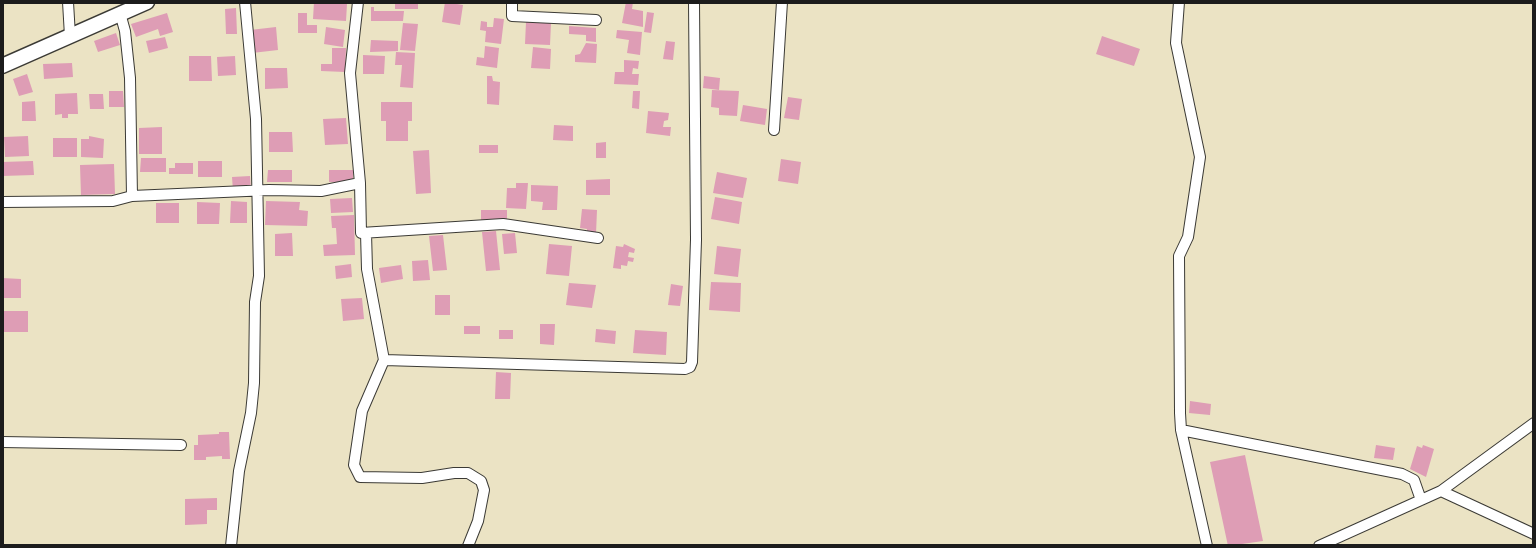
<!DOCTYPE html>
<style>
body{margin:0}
#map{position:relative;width:1536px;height:548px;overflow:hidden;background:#ebe3c4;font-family:Delius,sans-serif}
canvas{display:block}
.frame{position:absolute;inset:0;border:4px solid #1c1c1c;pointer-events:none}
</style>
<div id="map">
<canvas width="1536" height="548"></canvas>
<div class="frame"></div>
</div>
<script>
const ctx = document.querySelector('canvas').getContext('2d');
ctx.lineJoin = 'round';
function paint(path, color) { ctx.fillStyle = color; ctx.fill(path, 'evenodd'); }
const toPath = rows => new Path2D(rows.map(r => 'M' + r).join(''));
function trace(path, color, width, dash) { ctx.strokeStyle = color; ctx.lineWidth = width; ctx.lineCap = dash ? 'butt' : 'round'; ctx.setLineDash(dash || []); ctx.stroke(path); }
const building = toPath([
 [314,2,347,4,346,21,313,19],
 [395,2,418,2,418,9,395,9],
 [445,2,463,5,460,25,442,22],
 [626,2,633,2,632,9,643,11,643,27,622,23],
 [371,7,374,7,374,11,404,11,403,21,371,21],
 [236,8,237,34,226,34,225,9],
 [647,12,654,13,651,33,644,32],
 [167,13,173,32,160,36,158,29,136,37,131,24],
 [298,13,307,13,307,25,317,25,317,33,298,33],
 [494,18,504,19,501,44,485,42,486,31,480,30,481,21,487,22,487,27,493,27],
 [526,22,551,23,550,45,525,44],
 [403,23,418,24,415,51,400,50],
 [569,26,596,28,596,42,586,41,586,35,569,34],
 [276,27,278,50,252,53,250,30],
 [326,27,345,30,343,47,324,44],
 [617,30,642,32,640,55,627,53,629,40,616,38],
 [116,33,120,45,98,52,94,41],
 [1102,36,1140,49,1134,66,1096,54],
 [165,37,168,48,149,53,146,41],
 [371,40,398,41,398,51,370,52],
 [666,41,675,42,673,60,663,59],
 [586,43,597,44,596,63,575,62,575,55,580,54],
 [485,46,499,48,497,68,476,65,477,57,484,58],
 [533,47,551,49,550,69,531,68],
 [332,48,346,48,345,72,321,71,321,64,332,64],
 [396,52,415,53,413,88,400,87,402,65,395,65],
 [363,55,385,56,384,74,363,74],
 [189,56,211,56,212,81,189,81],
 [235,56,236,75,218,76,217,57],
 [624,60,639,61,638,69,633,68,632,74,639,74,638,85,614,84,615,72,624,72],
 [72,63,73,77,44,79,43,64],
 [265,68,287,68,288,88,265,89],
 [27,74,33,92,19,96,13,79],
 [487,76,492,76,493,81,500,82,499,105,487,104],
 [704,76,720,78,719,90,703,88],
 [712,90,739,91,737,116,719,115,719,108,711,107],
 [109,91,123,91,124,107,109,107],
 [633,91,640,91,639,109,632,108],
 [77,93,78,114,68,114,68,118,62,118,62,114,55,115,55,94],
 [89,94,103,94,104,109,90,109],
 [788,97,802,99,799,120,784,118],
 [35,101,36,121,22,121,22,102],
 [381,102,412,102,412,121,408,121,408,141,386,141,386,121,381,121],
 [743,105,767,109,765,125,740,121],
 [648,111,669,113,668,120,664,121,663,127,671,127,670,136,646,133],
 [346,118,348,144,325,145,323,119],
 [554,125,573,126,573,141,553,140],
 [162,127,162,154,139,154,139,128],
 [269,132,292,132,293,152,269,152],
 [28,136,29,156,5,157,4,137],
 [89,136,104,139,103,158,81,157,81,139,89,139],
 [53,138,77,138,77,157,53,157],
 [606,142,606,158,596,158,596,143],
 [479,145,498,145,498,153,479,153],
 [429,150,431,193,416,194,413,151],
 [141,158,166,158,166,172,140,172],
 [781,159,801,162,798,184,778,181],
 [33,161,34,175,2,176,2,162],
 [198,161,222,161,222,177,198,177],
 [175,163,193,163,193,174,169,174,169,168,175,168],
 [114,164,115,194,81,195,80,165],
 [268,170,292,170,292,182,267,182],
 [329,170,353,170,353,182,329,182],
 [717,172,747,178,743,198,713,193],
 [250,176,251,190,233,191,232,177],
 [610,179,610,195,586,195,586,180],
 [516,183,528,183,526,209,506,208,507,188,516,188],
 [531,185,558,186,557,210,542,210,543,202,531,201],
 [715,197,742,202,739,224,711,219],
 [352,198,353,212,331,213,330,199],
 [231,201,247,202,247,223,230,223],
 [266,201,300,202,299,210,308,211,307,226,265,225],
 [197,202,220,203,219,224,197,224],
 [156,203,179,203,179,223,156,223],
 [582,209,597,210,596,234,587,233,587,229,580,228],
 [481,210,507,210,507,220,481,220],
 [354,215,355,255,324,256,323,245,337,244,336,228,332,228,331,216],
 [496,231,500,270,486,271,482,232],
 [292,233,293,256,275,256,275,234],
 [515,233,517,253,504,254,502,234],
 [443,235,447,270,433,271,429,236],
 [549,244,572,246,569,276,546,274],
 [624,244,635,249,634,253,629,252,628,257,634,258,633,262,628,261,627,266,621,265,621,269,613,268,616,246,623,247],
 [717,246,741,249,738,277,714,274],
 [428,260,430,280,413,281,412,261],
 [351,264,352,277,336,279,335,266],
 [401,265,403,279,381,283,379,268],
 [2,278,21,279,21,298,2,298],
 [711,282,741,283,740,312,709,310],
 [569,283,596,285,592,308,566,305],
 [671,284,683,286,680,306,668,305],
 [435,295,450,295,450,315,435,315],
 [362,298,364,319,343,321,341,299],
 [2,311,28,311,28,332,2,332],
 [540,324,555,324,554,345,540,344],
 [464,326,480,326,480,334,464,334],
 [596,329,616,331,615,344,595,342],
 [499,330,513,330,513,339,499,339],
 [635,330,667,332,666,355,633,353],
 [496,372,511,373,510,399,495,399],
 [1190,401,1211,404,1210,415,1189,413],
 [219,432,229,432,230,459,222,459,222,456,206,457,206,460,194,460,194,445,198,445,198,435,219,434],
 [1376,445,1395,448,1393,460,1374,458],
 [1423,445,1434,449,1426,477,1410,469,1417,446,1422,448],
 [1245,455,1263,541,1228,546,1210,462],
 [217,498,217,510,207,510,207,524,185,525,185,499]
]);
const street = toPath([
 [68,2,70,36],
 [358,2,350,73,360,183,361,233,503,224,598,238],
 [512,2,512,16,596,20],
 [1179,2,1176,43,1200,157,1188,237,1179,256,1180,413,1181,430,1207,546],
 [120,13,125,31,130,78,132,196,269,190,321,191,360,183],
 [774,130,782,2],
 [2,202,113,201,132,196],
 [366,233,367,269,384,360,362,411,354,465,360,477,422,478,454,473,468,473,481,481,484,490,478,521,468,546],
 [384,360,685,369,690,367,692,362,696,240,694,2],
 [1181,430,1402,474,1414,480,1421,500],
 [2,442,181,445],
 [1441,491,1534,534],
 [231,546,239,471,251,413,254,383,255,302,259,276,256,119,245,2],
 [1319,546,1441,491,1534,423]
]);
const secondary = toPath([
 [2,66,147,2]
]);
paint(building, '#de9db5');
trace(street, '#3b3a35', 12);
trace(secondary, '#3b3a35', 17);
trace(street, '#fff', 10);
trace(secondary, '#fff', 14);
</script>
